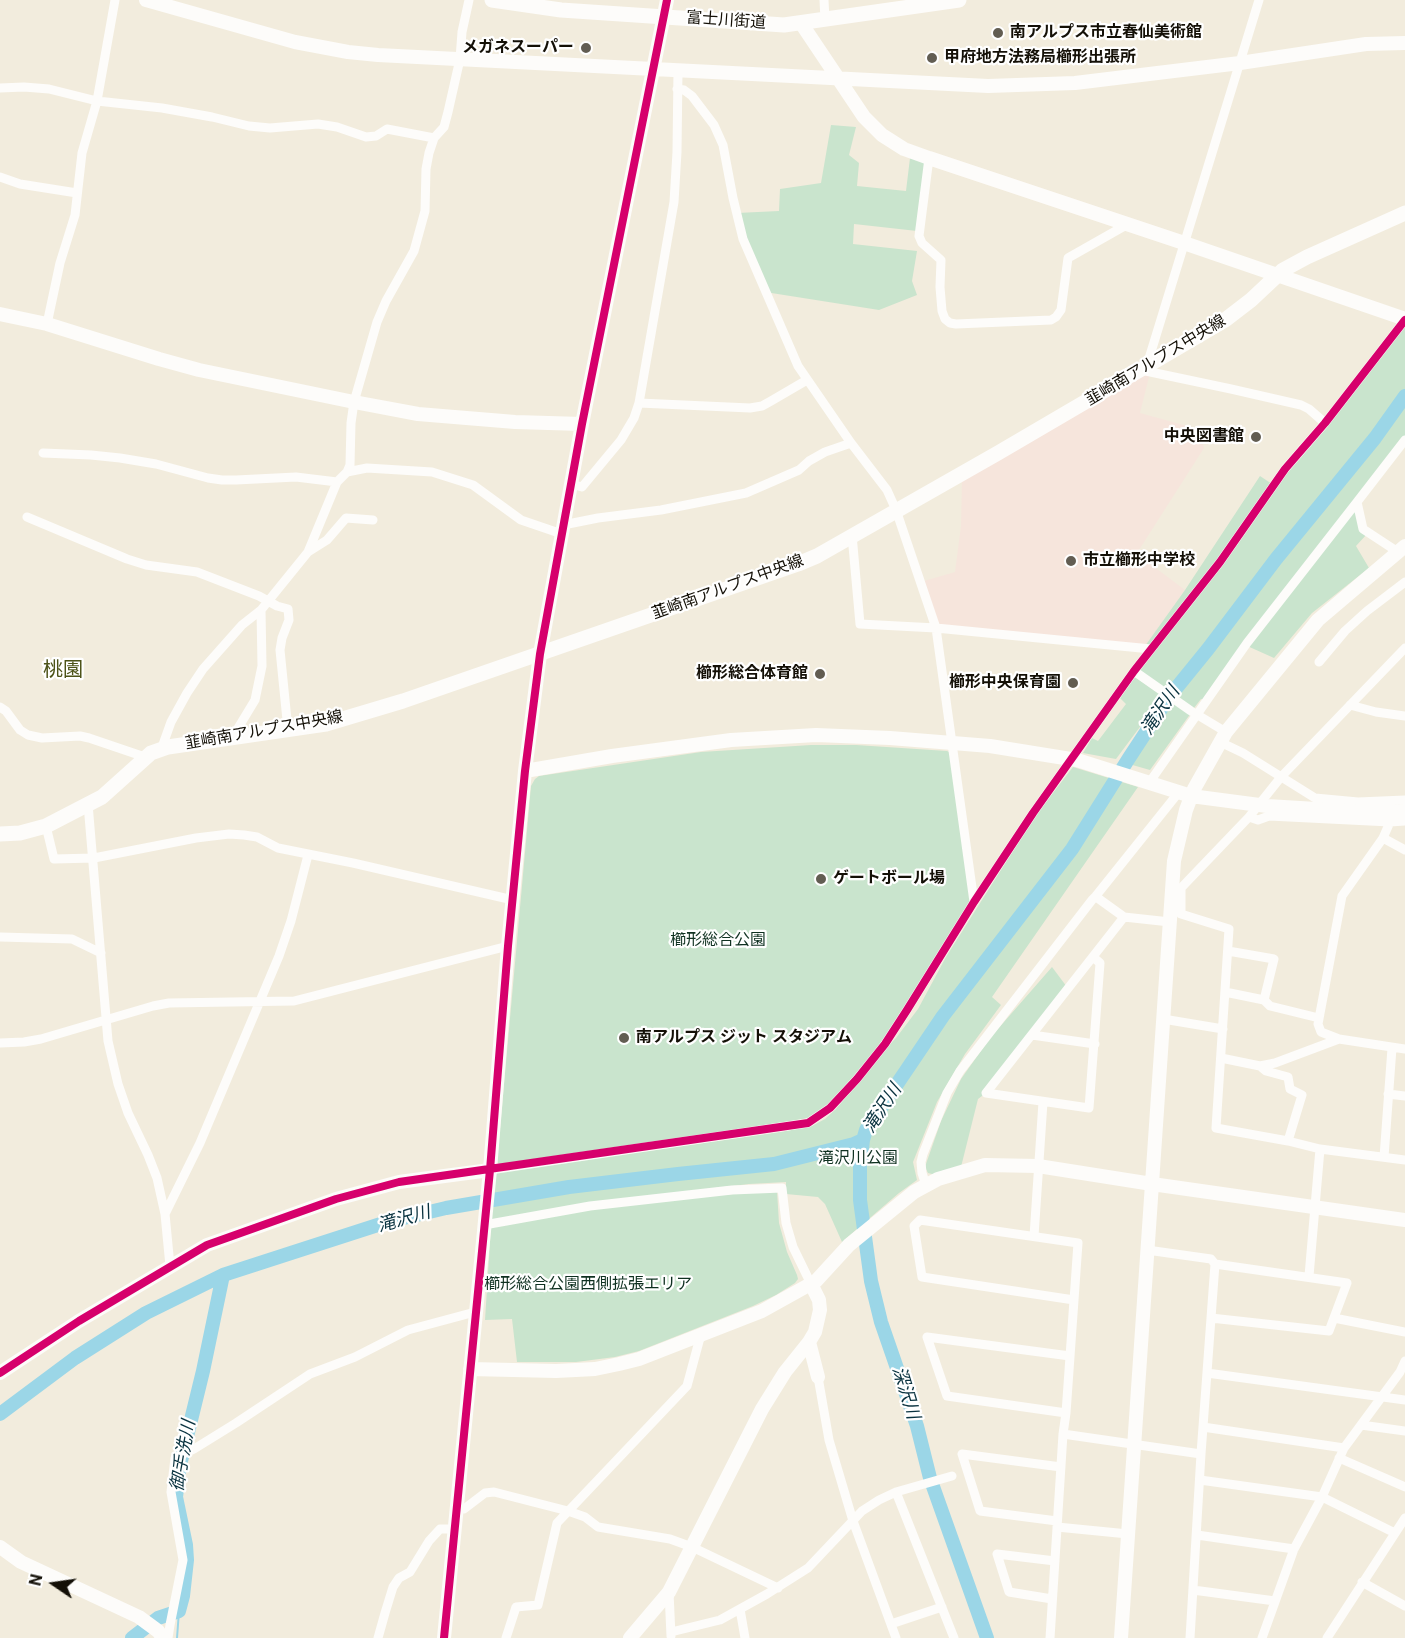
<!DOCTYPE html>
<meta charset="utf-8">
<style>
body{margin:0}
#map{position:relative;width:1405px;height:1638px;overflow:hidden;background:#f2ecdd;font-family:Roboto,sans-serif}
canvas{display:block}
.north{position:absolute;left:24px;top:1554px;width:60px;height:60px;-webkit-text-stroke:4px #fff;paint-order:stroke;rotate:283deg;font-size:16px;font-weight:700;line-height:24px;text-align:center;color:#141007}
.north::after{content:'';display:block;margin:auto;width:21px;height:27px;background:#141007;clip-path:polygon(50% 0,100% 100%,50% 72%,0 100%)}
</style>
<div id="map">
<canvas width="1405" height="1638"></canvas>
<div class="north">N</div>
</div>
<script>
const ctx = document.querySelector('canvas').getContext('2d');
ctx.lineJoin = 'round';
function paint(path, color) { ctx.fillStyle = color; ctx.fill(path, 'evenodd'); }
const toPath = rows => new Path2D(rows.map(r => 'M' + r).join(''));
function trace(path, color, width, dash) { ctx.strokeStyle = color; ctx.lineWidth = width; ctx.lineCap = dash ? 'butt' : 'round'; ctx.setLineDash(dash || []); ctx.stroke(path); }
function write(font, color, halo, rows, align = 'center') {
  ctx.font = font + ' Roboto,"Noto Sans JP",sans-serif'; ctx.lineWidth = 4.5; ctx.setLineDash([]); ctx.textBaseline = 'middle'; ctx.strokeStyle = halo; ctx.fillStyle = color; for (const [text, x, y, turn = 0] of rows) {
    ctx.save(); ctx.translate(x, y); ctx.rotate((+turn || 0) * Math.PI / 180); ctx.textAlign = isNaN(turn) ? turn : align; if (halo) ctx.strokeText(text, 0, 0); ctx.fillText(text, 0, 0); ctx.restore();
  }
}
const education = toPath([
 [1143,371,1150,373,1140,413,1198,429,1204,448,1139,550,1141,557,1185,590,1146,645,941,625,936,619,924,581,955,572,961,526,962,478]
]);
const green = toPath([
 [831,125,856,127,849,155,859,163,857,186,906,191,910,158,926,162,917,231,854,224,853,244,917,251,912,281,917,295,879,310,765,292,737,213,779,211,780,189,821,183],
 [1405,320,1405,396,1379,432,1282,552,1208,649,1181,682,1164,692,1134,671],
 [1405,401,1405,436,1354,502,1367,534,1356,546,1369,568,1312,613,1274,658,1245,645,1207,700,1201,699,1194,708,1176,697,1345,478,1349,480,1352,470],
 [1260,476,1272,484,1219,559,1150,647,1145,646,1185,590],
 [1135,677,1163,696,1116,759,1083,753,1092,738,1098,741,1126,704,1120,698],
 [1173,702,1191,713,1150,770,1129,764],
 [811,745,856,745,947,751,951,753,971,904,908,1005,874,1052,829,1105,808,1118,652,1143,500,1165,497,1162,531,786,535,779,539,776,701,752],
 [1073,767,1138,787,992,997,1001,1005,965,1054,937,1102,913,1162,917,1180,899,1193,842,1242,825,1204,818,1197,786,1194,786,1182,749,1184,587,1203,491,1220,495,1173,781,1132,812,1126,825,1119,836,1109,881,1053,896,1038,918,1009,946,957,1035,816],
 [1052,967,1067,987,986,1093,978,1099,961,1167,936,1175,928,1173,925,1167,927,1161,941,1121,961,1079,990,1038],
 [777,1191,779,1223,787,1252,797,1275,798,1279,795,1283,776,1295,753,1306,639,1351,615,1357,576,1362,517,1362,512,1319,485,1320,491,1226,590,1209,676,1198]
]);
const stream = toPath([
 [177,1638,179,1611]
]);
const river = toPath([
 [0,1414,75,1358,146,1313,223,1275,291,1253,387,1222,446,1208,569,1187,678,1174,774,1164,854,1144,863,1140],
 [132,1638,158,1618,179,1611,183,1596,187,1560,186,1545,176,1497,180,1465,203,1371,223,1275],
 [987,1638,930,1478,917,1426,881,1322,871,1281,860,1200,860,1166,863,1140,866,1130,943,1016,1072,849,1129,758,1169,697,1208,649,1276,559,1375,438,1405,396]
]);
const street = toPath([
 [824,0,825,20],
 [0,88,24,87,49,89,97,101,162,108,212,117,249,126,270,128,318,124,337,127,366,137,376,136,387,129,434,138],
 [677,89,684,90,692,96,714,125,723,145,733,198,743,239,798,366,851,443,887,490,896,510,936,628,974,902],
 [929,158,919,236,922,243,941,260,940,287,942,311,945,319,950,323,956,324,1051,320,1056,317,1061,310,1068,258,1128,224],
 [0,177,20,184,77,193],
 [47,324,60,263,75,215,82,153,97,101,115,0],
 [1147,365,1259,0],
 [1141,370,1231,389,1301,405,1309,409,1325,423],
 [639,403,750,408,762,406,771,401,807,380],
 [43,453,91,455,120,458,156,464,208,478,222,480,236,480,296,477,337,482],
 [347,472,350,465,351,423,354,402,377,322,386,301,414,251,425,211,426,169,429,153,434,138,444,127,448,112,460,59,462,32,469,0],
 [571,484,582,487,621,440,634,418,639,403,674,202,677,152,678,71],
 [27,517,127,559,146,565,197,572,259,596,277,606,288,609,289,620,282,638,280,650,288,730],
 [563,525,598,518,661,510,746,493,799,470,809,461,825,452,851,443],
 [852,535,860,624,936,628,1151,649],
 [308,552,327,540,346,518,373,520],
 [1398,552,1363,529,1357,502,1405,440],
 [1405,648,1281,777,1249,817,1181,888,1181,914,1229,929,1216,1128,1288,1141,1320,1149,1405,1160],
 [1319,662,1345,631,1367,611,1405,582],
 [1134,671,1191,711,1226,732],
 [1350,705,1376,712,1405,716],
 [0,707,6,711,20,730,28,735,42,738,80,736,89,738,145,757],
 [232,738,255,700,262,666,261,610,308,552,337,482,347,472,367,468,432,472,473,485,521,520,562,534],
 [1220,742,1243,753,1315,798,1358,802,1405,800],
 [161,750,171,722,187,693,203,669,242,625,261,610],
 [1149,783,1247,643,1357,502],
 [88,804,108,1041,118,1084,128,1113,148,1155,157,1178,165,1214,170,1266],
 [1249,817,1258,820,1269,816,1390,822,1405,821],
 [1390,822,1383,838,1342,896,1318,1024,1321,1032,1339,1039,1405,1049],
 [46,826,54,859,94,858,196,838,229,834,244,835,257,837,278,848,353,863,513,900],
 [1383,838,1405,850],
 [1095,897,1179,792],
 [0,937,72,939,101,953],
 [1093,957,1100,963,1089,1108,986,1093,1124,917],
 [1225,992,1264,1000,1274,959,1228,951],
 [1264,1000,1270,1006,1319,1018],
 [1163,1019,1223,1029],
 [1032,1035,1095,1044],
 [0,1043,24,1042,41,1039,153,1006,169,1003,294,1001,508,946],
 [1221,1058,1260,1066,1275,1063,1339,1039],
 [1260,1066,1266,1071,1288,1077,1290,1089,1302,1095,1288,1141],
 [1388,1094,1405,1096],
 [1384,1157,1392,1048],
 [490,1170,808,1123,830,1108,857,1079,885,1044,907,1010,974,902,1033,813,1134,671,1220,562,1285,469,1325,423,1405,320],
 [926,1185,922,1173,921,1162,923,1154,947,1093,960,1071,1092,900,1095,897,1099,899,1124,917,1170,922],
 [165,1214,200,1143,279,956,291,921,308,855],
 [484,1225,590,1206,732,1190,782,1188,786,1223,793,1247,811,1284],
 [1034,1236,1043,1102],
 [1147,1250,1211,1259,1215,1264],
 [1309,1276,1320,1149],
 [1334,1318,1405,1332],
 [1207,1373,1405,1400],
 [818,1377,829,1440,853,1521,896,1638],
 [1066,1413,947,1396,927,1337,1070,1356],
 [1361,1425,1405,1431],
 [1203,1427,1344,1448],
 [1063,1434,1201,1454],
 [1339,1458,1405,1487],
 [1200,1480,1322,1497,1395,1533],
 [896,1492,954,1638],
 [456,1509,464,1509,485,1493,494,1492,568,1511,585,1517,598,1527,670,1539,692,1547,778,1588],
 [1057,1521,980,1511,962,1454,1061,1467],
 [1057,1527,1128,1534],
 [1197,1535,1294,1549],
 [1362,1582,1405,1606],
 [1193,1590,1275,1601],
 [669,1592,671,1636],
 [1052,1599,1009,1592,997,1554,1055,1561],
 [740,1609,745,1638],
 [891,1624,942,1607],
 [671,1632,720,1620,767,1594,808,1568,862,1511,879,1500,896,1492,952,1476],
 [168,1638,170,1625,183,1560,171,1492,175,1458,194,1449,236,1423,310,1374,355,1357,408,1330,475,1312],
 [378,1638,385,1613,393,1587,399,1578,410,1572,429,1541,440,1529,454,1529],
 [506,1638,516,1607,538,1605,557,1523,687,1386,701,1334],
 [1050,1638,1063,1434,1066,1413,1074,1300,1078,1243,920,1220,914,1226,922,1277,1074,1300],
 [1190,1638,1201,1454,1211,1318,1215,1264,1347,1283,1329,1331,1211,1318],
 [1262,1638,1294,1549,1322,1497,1344,1448,1400,1372,1405,1361],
 [1327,1638,1405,1518]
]);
const secondary = toPath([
 [146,0,295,42,348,52,378,55,988,86,1075,83,1240,63,1366,44,1405,43],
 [801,23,864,117,882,135,904,149,929,158,1184,243,1405,319],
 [0,314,47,324,159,359,199,370,354,402,418,414,515,422,582,424],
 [525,771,612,756,731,740,816,735,890,738,990,746,1077,760,1191,796,1267,806,1366,812,1405,811],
 [811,1284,819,1300,820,1310,815,1332,809,1342,818,1377],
 [470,1369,556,1371,595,1369,619,1364,639,1359,762,1311,816,1281,849,1245,914,1192,938,1179,985,1165,1038,1166,1152,1184,1405,1220],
 [0,1373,79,1321,207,1245,336,1199,399,1182,490,1170],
 [0,1547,21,1562,139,1617,158,1631,163,1638],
 [444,1638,490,1170,508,946,525,771,540,654,582,424,667,0],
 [630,1638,669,1592,762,1409,785,1372,809,1342],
 [1121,1638,1174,861,1186,810,1194,789,1226,732,1318,620,1405,546]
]);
const primary = toPath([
 [492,0,561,10,784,25,959,0],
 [0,834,20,833,46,826,102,797,151,753,168,747,326,724,403,701,798,564,817,556,998,453,1225,320,1251,300,1283,270,1307,257,1405,213]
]);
const cycleway = toPath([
 [0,1373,79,1321,207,1245,336,1199,399,1182,808,1123,830,1108,857,1079,885,1044,907,1010,974,902,1033,813,1134,671,1220,562,1285,469,1325,423,1405,320],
 [444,1638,490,1170,508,946,525,771,540,654,582,424,667,0]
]);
const markers = [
 [998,33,6,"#625d52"],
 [586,48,6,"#625d52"],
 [932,58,6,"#625d52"],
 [1256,437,6,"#625d52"],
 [1071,561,6,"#625d52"],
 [820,674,6,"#625d52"],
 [1073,683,6,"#625d52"],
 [821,879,6,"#625d52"],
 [624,1038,6,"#625d52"]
];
const streetNames = [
 ["富士川街道",726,21,4],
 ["韮崎南アルプス中央線",1156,361,-31],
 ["韮崎南アルプス中央線",728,588,-20],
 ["韮崎南アルプス中央線",264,731,-10]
];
const poiNames = [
 ["南アルプス市立春仙美術館",1010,33],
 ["メガネスーパー",574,48,"right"],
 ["甲府地方法務局櫛形出張所",944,58],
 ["中央図書館",1244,437,"right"],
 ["市立櫛形中学校",1083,561],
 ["櫛形総合体育館",808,674,"right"],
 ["櫛形中央保育園",1061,683,"right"],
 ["ゲートボール場",833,879],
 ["南アルプス ジット スタジアム",636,1038]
];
const parkNames = [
 ["櫛形総合公園",718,941],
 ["滝沢川公園",858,1159],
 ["櫛形総合公園西側拡張エリア",588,1285]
];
const waterNames = [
 ["滝沢川",1161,711,-56],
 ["滝沢川",883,1109,-57],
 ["滝沢川",404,1220,-16],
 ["深沢川",905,1393,73],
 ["御手洗川",184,1456,-80]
];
const quarterNames = [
 ["桃園",63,671]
];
paint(education, '#f6e5dc');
paint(green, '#c9e4cd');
trace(stream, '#9bd6e7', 2);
trace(river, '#9bd6e7', 14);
trace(street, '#fdfcfa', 9);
trace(secondary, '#fdfcfa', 14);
trace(primary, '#fdfcfa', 15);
trace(cycleway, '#d6006c', 8);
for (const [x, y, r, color] of markers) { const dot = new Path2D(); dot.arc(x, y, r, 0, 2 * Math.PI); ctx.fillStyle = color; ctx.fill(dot); trace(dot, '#fff', 2); }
write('16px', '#141007', '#fff', streetNames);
write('bold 16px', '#141007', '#fff', poiNames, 'left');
write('16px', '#0f3121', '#fff', parkNames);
write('italic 18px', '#09323f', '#fff', waterNames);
write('20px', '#4d5319', '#fff', quarterNames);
</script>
